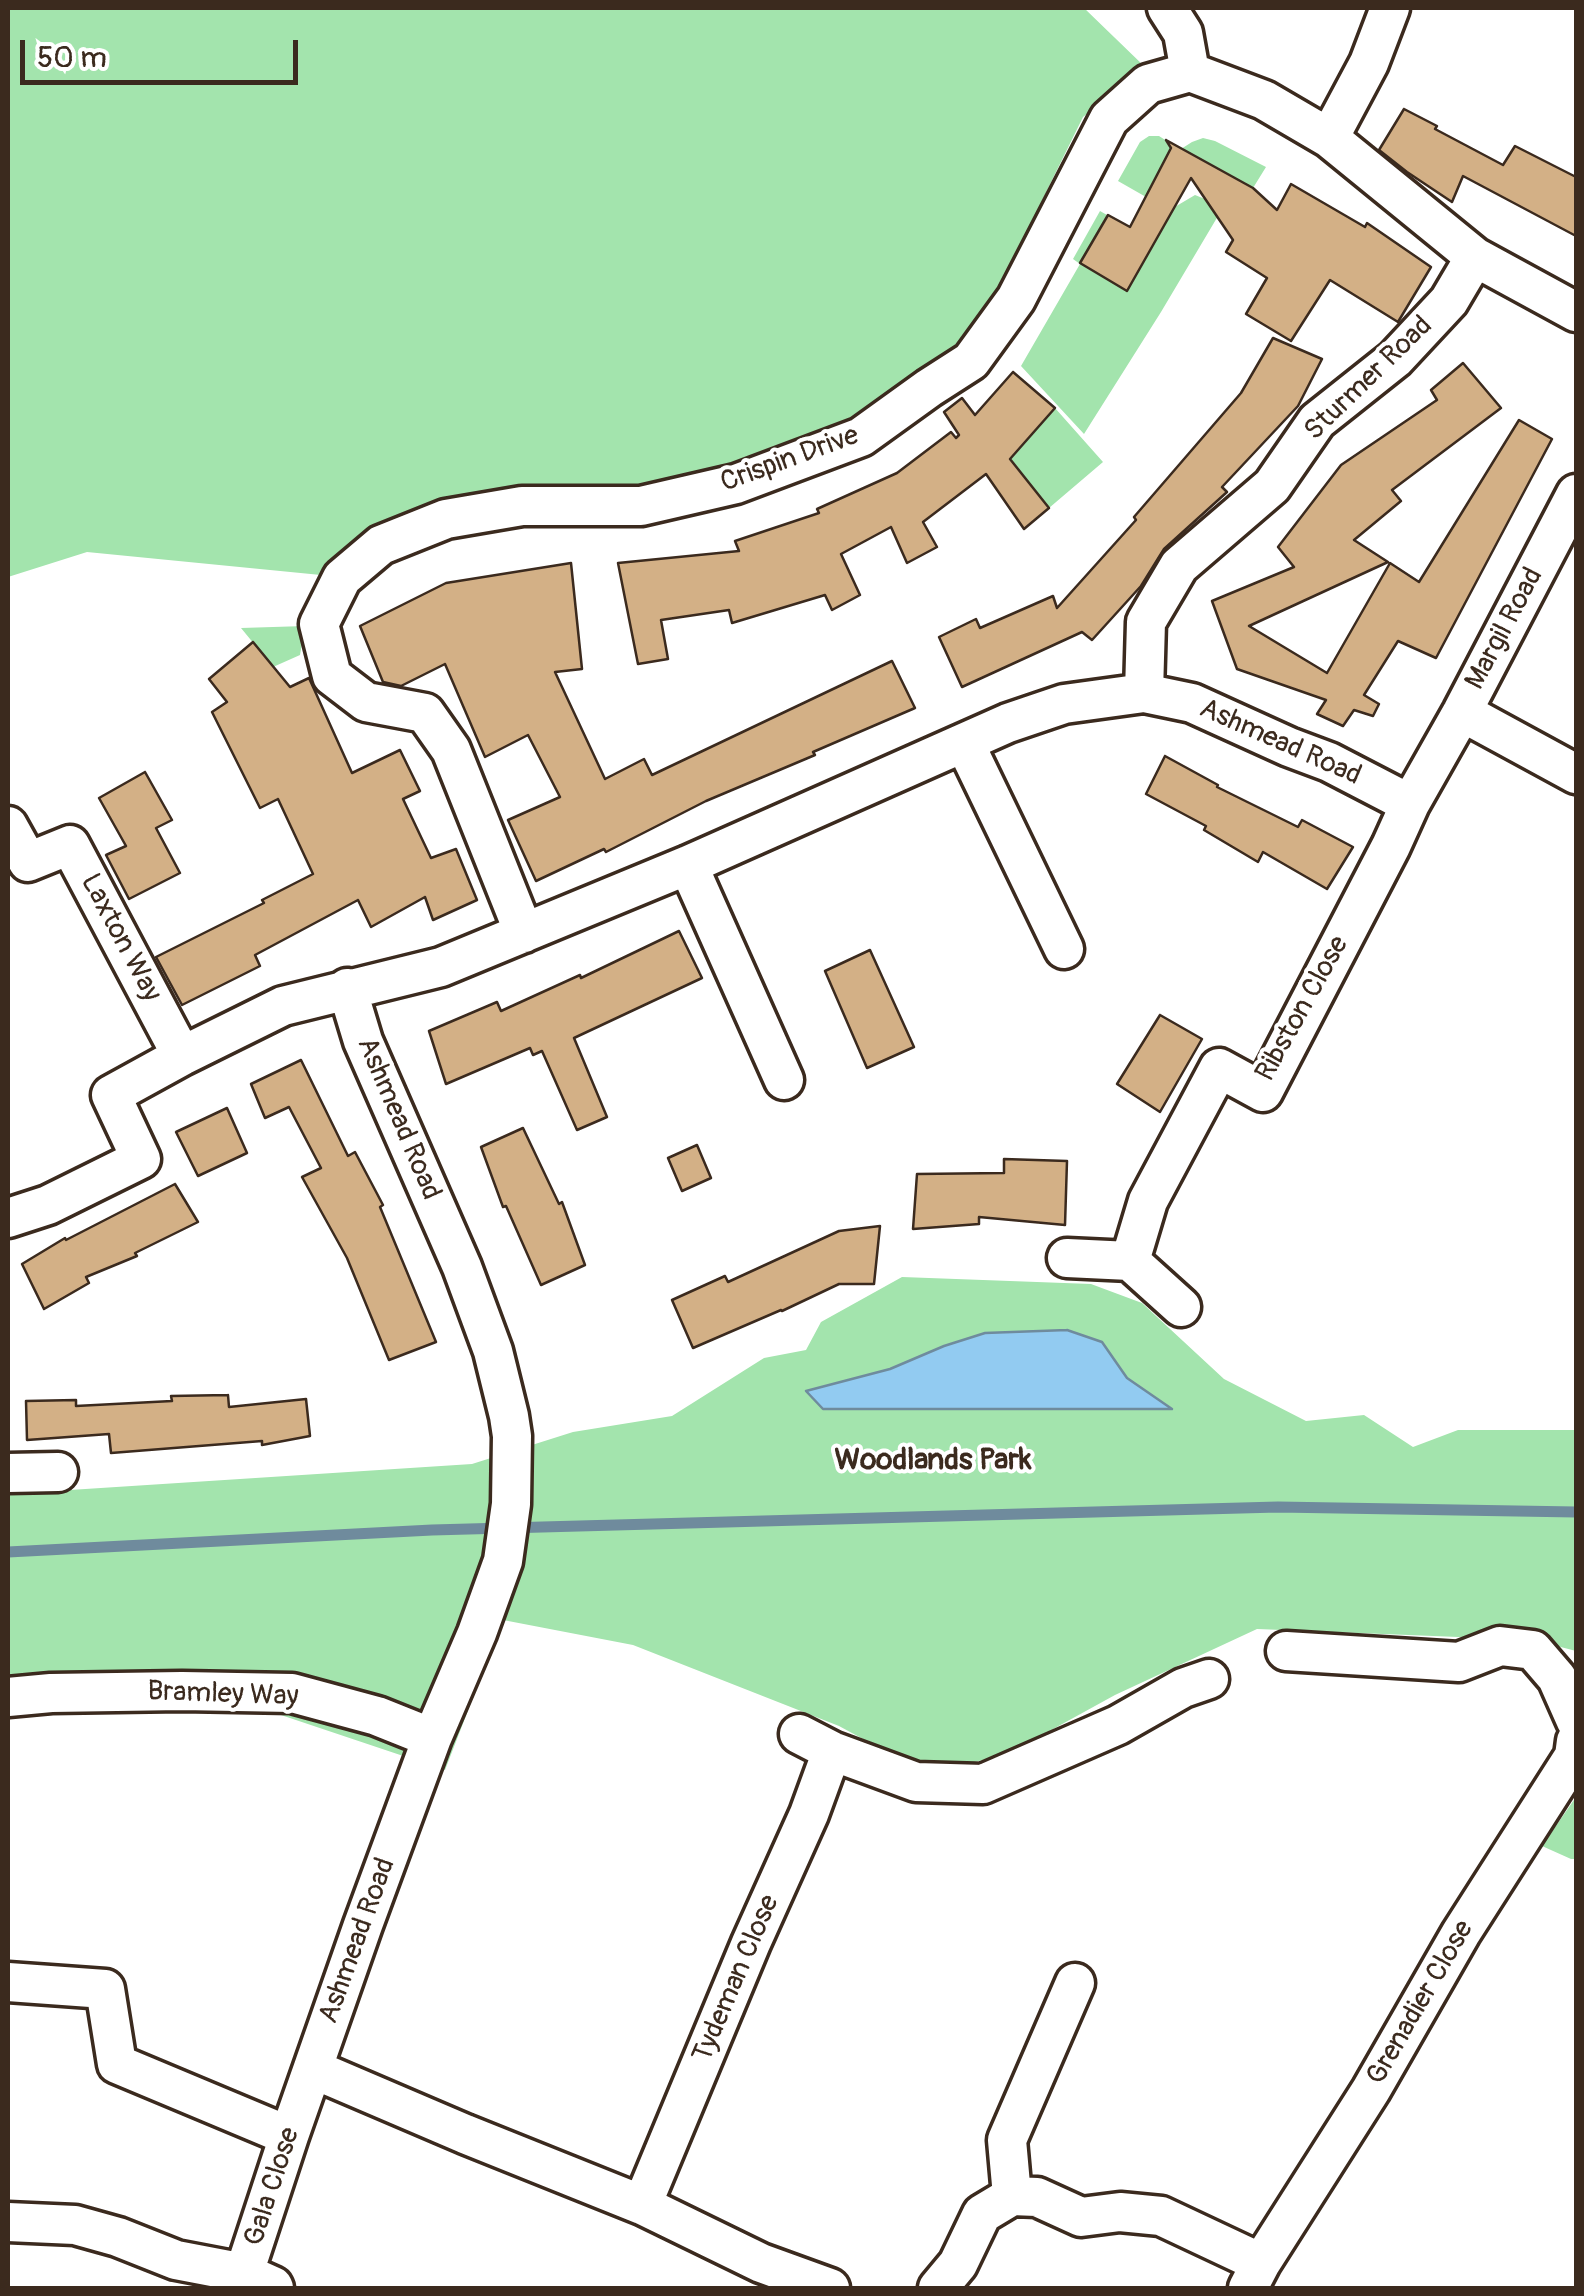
<!DOCTYPE html>
<style>
body{margin:0}
#map{position:relative;width:1584px;height:2296px;overflow:hidden;background:#fff;font-family:Pangolin,sans-serif}
canvas{display:block}
.frame{position:absolute;inset:0;border:10px solid #3b2a1e;pointer-events:none}
.scale{position:absolute;left:20px;top:40px;width:278px;height:45px;box-sizing:border-box;border:5px solid #3b2a1e;border-top:0;padding-left:12px;font-size:30px;line-height:35px;white-space:nowrap;color:#3b2a1e;-webkit-text-stroke:8px #fff;paint-order:stroke}
</style>
<div id="map">
<canvas width="1584" height="2296"></canvas>
<div class="frame"></div>
<div class="scale">50 m</div>
</div>
<script>
const ctx = document.querySelector('canvas').getContext('2d');
ctx.lineJoin = 'round';
function paint(path, color) { ctx.fillStyle = color; ctx.fill(path, 'evenodd'); }
const toPath = rows => new Path2D(rows.map(r => 'M' + r).join(''));
function trace(path, color, width, dash) { ctx.strokeStyle = color; ctx.lineWidth = width; ctx.lineCap = dash ? 'butt' : 'round'; ctx.setLineDash(dash || []); ctx.stroke(path); }
function write(font, color, halo, rows, align = 'center') {
  ctx.font = font + ' Pangolin,sans-serif'; ctx.lineWidth = 8; ctx.setLineDash([]); ctx.textBaseline = 'middle'; ctx.strokeStyle = halo; ctx.fillStyle = color; for (const [text, x, y, turn = 0] of rows) {
    ctx.save(); ctx.translate(x, y); ctx.rotate((+turn || 0) * Math.PI / 180); ctx.textAlign = isNaN(turn) ? turn : align; if (halo) ctx.strokeText(text, 0, 0); ctx.fillText(text, 0, 0); ctx.restore();
  }
}
const green = toPath([
 [8,8,1084,8,1145,67,1083,117,966,355,852,426,735,477,482,500,331,576,87,552,8,577],
 [1149,136,1159,136,1173,145,1146,197,1118,181,1140,142],
 [1203,138,1215,141,1266,167,1253,188,1181,149,1192,142],
 [1195,195,1205,199,1209,204,1221,211,1161,312,1084,434,1021,366,1080,264,1073,259,1100,211,1107,215,1080,263],
 [1055,408,1103,462,1049,508,1011,459],
 [305,626,300,655,273,667,241,628],
 [902,1277,1091,1284,1142,1303,1224,1379,1306,1421,1364,1415,1413,1447,1458,1430,1576,1430,1576,1651,1534,1640,1257,1629,1115,1695,1004,1756,924,1772,839,1726,633,1645,503,1620,445,1770,275,1713,8,1711,8,1494,472,1464,573,1432,672,1416,764,1358,806,1350,821,1322],
 [1576,1797,1576,1859,1571,1859,1542,1846]
]);
const water = toPath([
 [1067,1330,1102,1342,1127,1378,1172,1409,823,1409,806,1391,890,1369,944,1346,985,1333,1067,1330]
]);
const stream = toPath([
 [8,1552,432,1530,1278,1507,1576,1512]
]);
const building = toPath([
 [1404,109,1437,126,1435,129,1503,165,1515,146,1576,177,1576,236,1463,176,1452,202,1407,172,1379,150,1404,109],
 [1166,140,1253,188,1277,210,1291,184,1365,227,1367,223,1431,267,1398,322,1330,280,1291,341,1246,314,1267,278,1226,252,1233,240,1191,178,1127,291,1080,263,1108,215,1130,227,1171,148,1166,140],
 [1273,338,1322,359,1298,406,1222,487,1227,492,1164,549,1141,586,1092,640,1082,632,962,687,939,637,976,619,980,628,1053,596,1057,608,1136,520,1134,517,1241,393,1273,338],
 [1463,363,1501,408,1392,490,1401,501,1354,540,1388,562,1249,626,1327,673,1390,563,1419,582,1519,420,1552,439,1436,658,1398,641,1364,695,1379,704,1373,716,1354,710,1343,726,1317,714,1326,700,1237,669,1212,601,1294,567,1278,547,1341,465,1437,400,1431,390,1463,363],
 [1013,372,1055,408,1010,459,1049,508,1024,529,986,474,923,522,937,547,907,563,891,527,841,554,860,595,832,610,825,595,732,623,729,610,661,620,668,659,638,664,618,563,739,551,735,541,819,513,817,509,897,473,951,432,956,438,959,435,944,412,962,398,975,415,1013,372],
 [571,563,582,669,555,672,605,779,644,759,652,775,892,661,915,708,813,752,815,755,706,801,606,852,604,849,536,881,508,820,560,797,528,735,485,757,445,664,401,686,383,682,360,626,446,583,571,563],
 [253,642,290,687,309,678,352,773,400,750,420,791,403,799,431,858,456,849,477,900,433,920,425,897,371,927,358,900,255,955,260,966,182,1005,156,957,264,903,262,900,313,874,278,799,260,808,212,712,227,702,209,679,253,642],
 [1165,756,1218,785,1217,787,1298,827,1302,820,1353,847,1327,889,1263,852,1258,862,1204,830,1206,826,1146,794,1165,756],
 [145,772,172,820,156,828,180,873,129,899,106,855,126,846,99,798,145,772],
 [679,931,702,978,574,1038,607,1117,577,1130,542,1051,533,1055,530,1048,446,1084,429,1031,497,1002,501,1011,580,975,581,978,679,931],
 [870,950,914,1047,867,1068,825,971,870,950],
 [1160,1015,1202,1039,1160,1112,1117,1084,1160,1015],
 [301,1060,348,1156,355,1152,383,1205,380,1207,436,1342,389,1360,347,1258,302,1177,321,1168,289,1107,265,1118,251,1084,301,1060],
 [227,1108,247,1153,198,1176,176,1132,227,1108],
 [523,1128,559,1204,562,1202,585,1265,541,1285,506,1206,503,1207,481,1147,523,1128],
 [697,1145,711,1178,682,1191,668,1158,697,1145],
 [1004,1159,1067,1161,1065,1225,979,1217,979,1224,913,1229,917,1174,1004,1173,1004,1159],
 [175,1184,198,1222,135,1253,137,1256,86,1277,89,1283,44,1309,22,1264,65,1238,66,1240,175,1184],
 [880,1226,874,1284,839,1284,782,1311,781,1310,693,1348,672,1300,725,1276,728,1282,839,1231,880,1226],
 [228,1395,229,1407,306,1399,310,1436,262,1445,262,1441,111,1453,109,1434,27,1440,26,1401,76,1400,76,1406,172,1401,171,1396,228,1395]
]);
const minor = toPath([
 [1167,8,1183,33,1190,72],
 [1329,138,1369,63,1390,8],
 [1144,693,1146,622,1179,566,1272,486,1317,421,1395,359,1449,301,1475,257],
 [1462,712,1576,774],
 [965,744,1064,949],
 [8,826,28,862,70,845,182,1056],
 [688,865,784,1080],
 [524,933,451,750,425,713,366,702,332,676,319,624,342,578,381,545,446,519,522,506,641,506,736,484,861,437,929,388,971,361,1016,299,1109,119,1148,84,1190,72,1264,100,1329,138,1475,257,1576,312],
 [8,1218,48,1205,141,1159,111,1095,182,1056,283,1006,441,967,688,865,1008,723,1064,704,1144,693,1192,703,1289,747,1329,762,1410,804],
 [1067,1258,1130,1261,1181,1307],
 [1130,1261,1148,1201,1219,1068,1263,1092,1391,846,1410,804,1462,712,1576,494],
 [8,1473,58,1472],
 [1286,1651,1459,1662,1500,1646,1533,1650,1557,1678,1576,1721],
 [8,1697,51,1693,182,1691,292,1693,377,1716,432,1738],
 [799,1734,832,1751,916,1782,983,1784,1118,1725,1183,1688,1209,1679],
 [8,1982,105,1989,117,2064,289,2136],
 [313,2069,465,2134,642,2205,761,2263,830,2288],
 [1012,2196,1007,2140,1075,1983],
 [642,2205,751,1943,809,1814,832,1751],
 [8,2222,75,2225,118,2237,176,2260,244,2273,273,2286,274,2288],
 [244,2273,289,2136,363,1925,432,1738,477,1633,503,1561,511,1504,512,1436,509,1416,493,1351,462,1267,363,1041,347,988],
 [938,2288,958,2264,982,2214,1012,2196,1037,2197,1081,2217,1120,2212,1161,2216,1261,2263],
 [1248,2288,1261,2263,1371,2090,1461,1933,1574,1756,1576,1741]
]);
const streetNames = [
 ["Sturmer Road",1369,379,-44],
 ["Crispin Drive",790,460,-20],
 ["Margil Road",1505,629,-62],
 ["Ashmead Road",1280,743,24],
 ["Laxton Way",120,938,62],
 ["Ribston Close",1303,1009,-61],
 ["Ashmead Road",398,1119,67],
 ["Bramley Way",223,1695,2],
 ["Ashmead Road",358,1941,-70],
 ["Tydeman Close",737,1979,-67],
 ["Grenadier Close",1421,2003,-60],
 ["Gala Close",273,2187,-72]
];
const neighbourhoodNames = [
 ["Woodlands Park",933,1461]
];
paint(green, '#a3e4ad');
paint(water, '#92cbf1');
trace(water, '#6f8b9d', 2.5);
trace(stream, '#6f8b9d', 11);
paint(building, '#d3b086');
trace(building, '#3b2a1e', 2.5);
trace(minor, '#3b2a1e', 45);
trace(minor, '#fff', 38);
write('28px', '#3b2a1e', '#fff', streetNames);
write('bold 30px', '#3b2a1e', '#fff', neighbourhoodNames);
</script>
